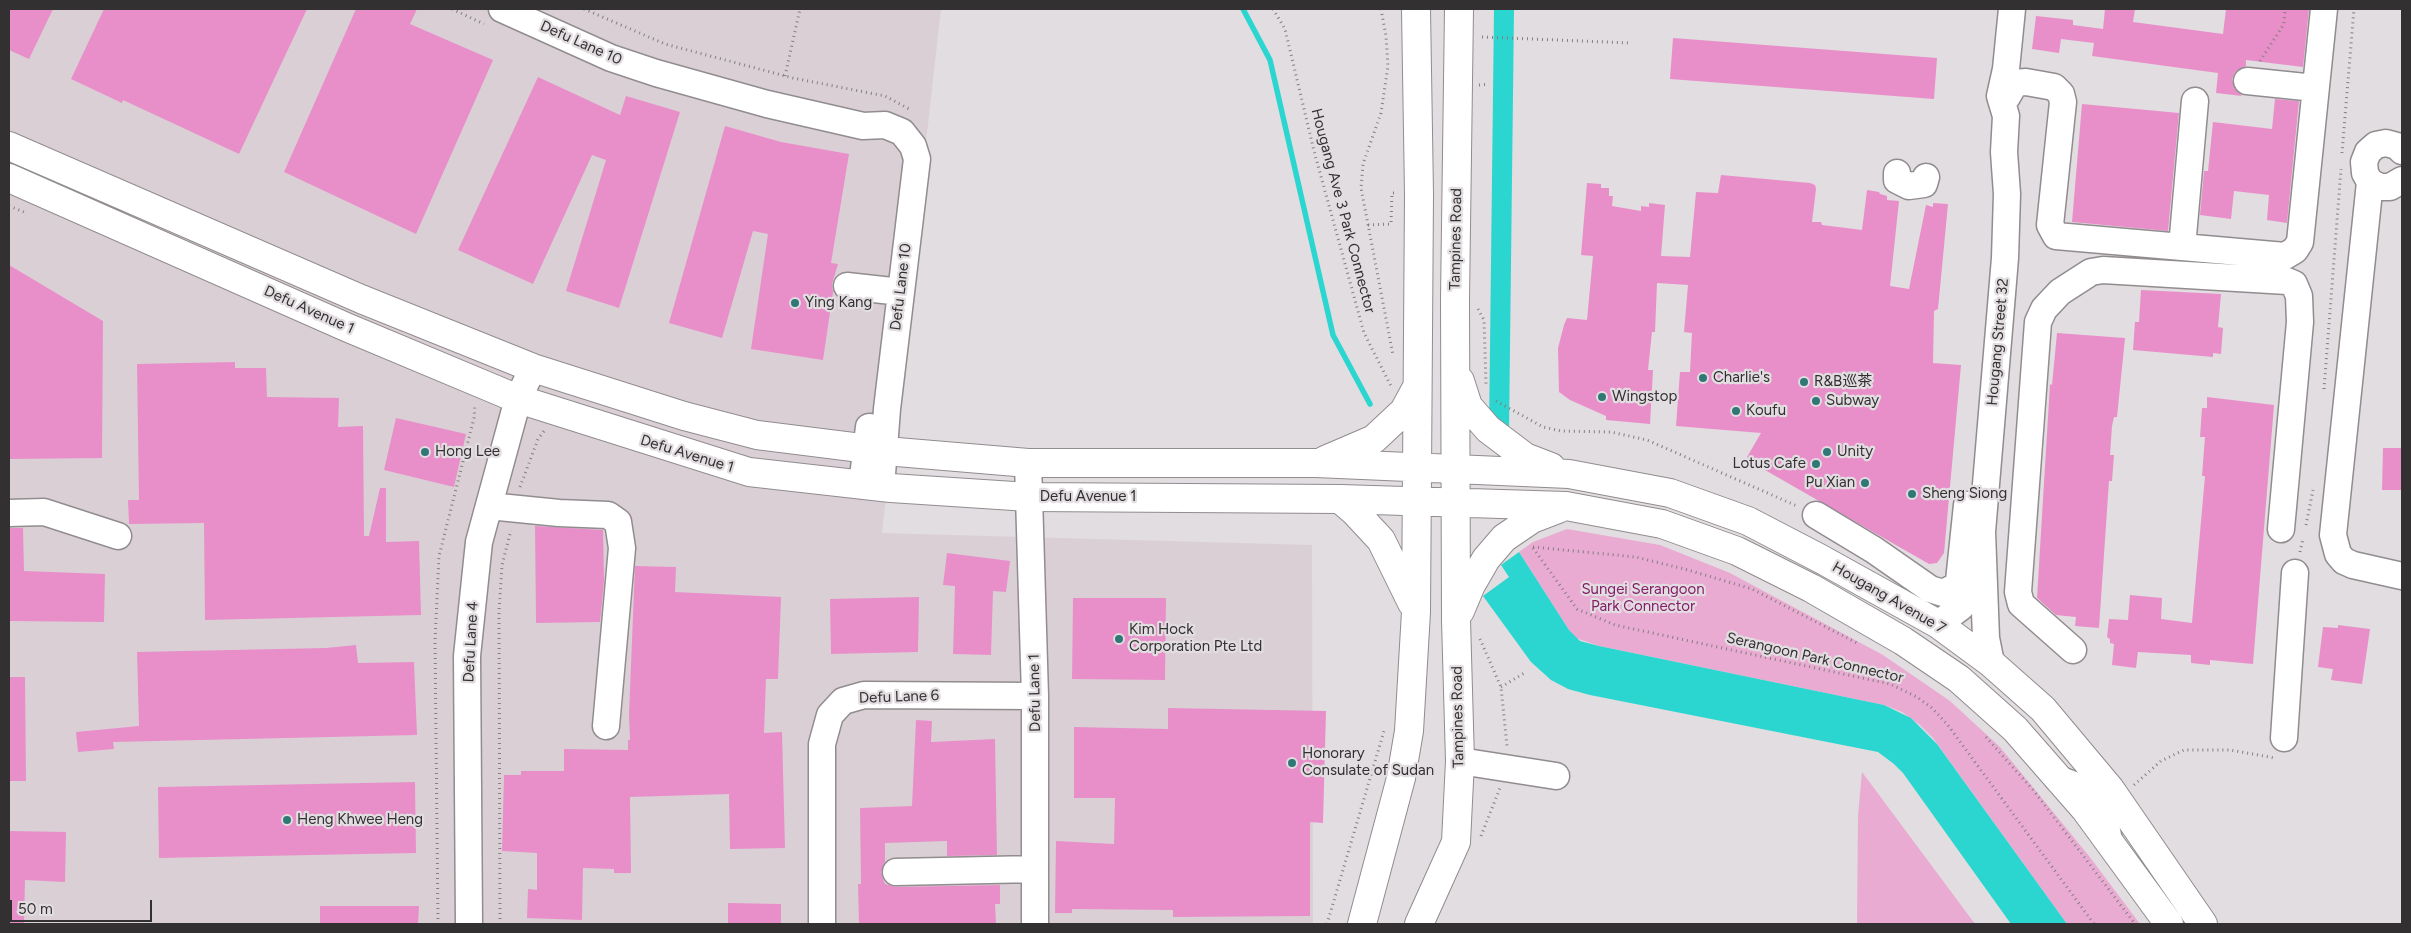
<!DOCTYPE html>
<meta charset="utf-8">
<style>
body{margin:0}
#map{position:relative;width:2411px;height:933px;overflow:hidden;background:#e2dde0;font-family:Figtree,sans-serif}
canvas{display:block}
.frame{position:absolute;inset:0;border:10px solid #323031;pointer-events:none}
.scale{position:absolute;left:10px;top:900px;width:142px;height:22px;box-sizing:border-box;border:2px solid #323031;border-top:0;padding-left:6px;font-size:15px;line-height:18px;white-space:nowrap;color:#323031;-webkit-text-stroke:4px #e2dde0;paint-order:stroke}
</style>
<div id="map">
<canvas width="2411" height="933"></canvas>
<div class="frame"></div>
<div class="scale">50 m</div>
</div>
<script>
const ctx = document.querySelector('canvas').getContext('2d');
ctx.lineJoin = 'round';
function paint(path, color) { ctx.fillStyle = color; ctx.fill(path, 'evenodd'); }
const toPath = rows => new Path2D(rows.map(r => 'M' + r).join(''));
function trace(path, color, width, dash) { ctx.strokeStyle = color; ctx.lineWidth = width; ctx.lineCap = dash ? 'butt' : 'round'; ctx.setLineDash(dash || []); ctx.stroke(path); }
function write(font, color, halo, rows, align = 'center') {
  ctx.font = font + ' Figtree,"Noto Sans SC",sans-serif'; ctx.lineWidth = 4.5; ctx.setLineDash([]); ctx.textBaseline = 'middle'; ctx.strokeStyle = halo; ctx.fillStyle = color; for (const [text, x, y, turn = 0] of rows) {
    ctx.save(); ctx.translate(x, y); ctx.rotate((+turn || 0) * Math.PI / 180); ctx.textAlign = isNaN(turn) ? turn : align; if (halo) ctx.strokeText(text, 0, 0); ctx.fillText(text, 0, 0); ctx.restore();
  }
}
const built = toPath([
 [9,9,941,9,882,533,1312,545,1313,924,9,924]
]);
const green = toPath([
 [1567,529,1660,545,1730,573,1883,655,1950,701,2000,747,2089,856,2140,924,2067,924,1933,738,1920,725,1902,712,1884,705,1599,646,1576,638,1569,630,1519,552,1533,542],
 [1862,772,1975,924,1857,924,1858,816]
]);
const water = toPath([
 [1519,552,1569,630,1580,641,1599,646,1884,705,1911,718,1937,744,2067,924,2011,924,1903,773,1894,764,1878,752,1590,695,1568,689,1551,680,1531,662,1483,596,1509,577,1501,565]
]);
const stream = toPath([
 [1243,9,1270,60,1333,335,1370,404]
]);
const canal = toPath([
 [1499,432,1504,9]
]);
const building = toPath([
 [9,9,53,9,29,59,9,50],
 [104,9,307,9,239,154,123,100,122,103,71,79],
 [356,9,417,9,410,24,493,60,416,234,284,172],
 [2105,9,2135,9,2133,22,2223,34,2226,9,2309,9,2303,67,2246,60,2246,66,2235,72,2232,79,2234,88,2242,96,2216,93,2218,73,2092,56,2094,43,2061,39,2059,53,2032,49,2036,16,2073,20,2073,25,2103,29],
 [1673,38,1937,58,1934,99,1670,79],
 [538,77,620,115,626,96,680,112,619,308,566,291,606,160,592,155,533,284,458,250],
 [2275,99,2299,101,2287,223,2267,220,2269,195,2234,191,2231,219,2200,215,2204,171,2208,171,2213,122,2272,129],
 [2082,104,2179,113,2168,231,2072,222],
 [725,126,781,142,849,154,831,263,838,264,832,284,833,292,823,360,751,349,768,234,753,231,722,338,669,323],
 [1721,175,1810,183,1815,185,1816,189,1812,222,1821,222,1822,225,1862,230,1867,190,1879,192,1880,194,1887,196,1887,200,1899,201,1890,286,1909,289,1926,205,1933,207,1933,203,1948,204,1938,309,1934,311,1933,363,1961,365,1944,553,1937,563,1929,564,1751,462,1747,457,1761,433,1676,426,1680,372,1690,372,1692,333,1684,332,1688,285,1657,283,1655,332,1652,332,1648,370,1653,370,1650,424,1606,420,1606,416,1570,400,1559,392,1558,348,1564,325,1567,318,1587,320,1593,256,1581,255,1587,183,1601,184,1601,188,1609,188,1609,196,1613,196,1612,206,1641,211,1641,206,1649,207,1649,203,1665,205,1661,256,1690,257,1696,192,1718,193],
 [9,265,103,321,102,458,9,459],
 [2141,290,2221,294,2218,327,2223,328,2221,354,2213,353,2213,357,2133,350,2135,322,2139,322],
 [2057,333,2125,338,2117,417,2114,417,2112,426,2110,455,2114,455,2112,481,2109,481,2099,628,2075,626,2076,617,2056,615,2037,598,2050,384,2052,385],
 [235,362,235,368,266,368,267,397,339,398,338,427,363,426,364,536,369,536,380,488,386,488,386,542,419,541,421,615,205,620,204,523,129,524,128,500,139,500,137,364],
 [2207,397,2274,405,2253,664,2210,660,2210,665,2191,663,2191,655,2138,652,2136,668,2112,665,2114,644,2110,643,2110,639,2107,637,2109,619,2128,620,2130,595,2162,598,2161,619,2192,623,2205,476,2202,476,2205,437,2200,437,2202,408,2207,408],
 [396,418,466,434,454,487,384,470],
 [2383,448,2402,448,2402,490,2382,490],
 [535,526,603,530,604,581,600,622,536,623],
 [9,528,23,528,24,571,105,574,104,622,9,621],
 [947,553,1010,561,1006,592,993,591,991,655,953,654,955,586,943,585],
 [635,566,676,567,675,592,781,597,778,679,766,679,764,733,782,732,785,848,730,849,729,794,630,797,631,873,614,873,614,869,583,868,582,920,527,918,528,889,537,890,537,853,502,851,504,775,521,775,521,771,564,771,564,749,628,750,628,740,630,740,629,714],
 [919,597,918,652,831,654,830,599],
 [1073,598,1166,598,1165,680,1072,679],
 [2338,625,2370,629,2362,684,2331,680,2333,669,2318,667,2323,627,2338,628],
 [356,645,358,663,414,662,417,735,113,742,114,749,78,752,76,732,139,726,137,652,326,648],
 [9,677,25,677,26,781,9,781],
 [1168,708,1326,711,1323,823,1310,822,1310,916,1173,917,1173,910,1072,909,1072,913,1055,913,1056,841,1114,844,1115,798,1074,798,1074,727,1168,729],
 [916,720,932,721,931,742,995,739,997,855,947,856,947,841,885,843,885,862,881,872,883,879,885,884,896,887,1000,885,1000,904,995,904,996,924,859,924,858,884,861,884,860,808,912,806],
 [415,782,416,853,159,858,158,787],
 [9,831,66,832,65,882,25,880,24,924,9,924],
 [728,903,781,904,781,924,728,924],
 [320,906,419,906,418,924,320,924]
]);
const path = toPath([
 [452,9,484,24],
 [584,9,665,44,793,78,885,96,911,110],
 [1273,9,1285,29,1314,151,1364,333,1391,386],
 [1381,9,1386,36,1388,66,1381,113,1363,164,1361,188,1393,355],
 [1482,37,1631,43],
 [2260,61,2284,24,2285,9],
 [785,76,800,9],
 [1479,85,1489,84],
 [2342,153,2354,9],
 [9,206,24,212],
 [1368,225,1391,224,1392,193,1398,193],
 [1478,309,1484,320,1486,384],
 [2324,389,2341,169],
 [1496,401,1543,427,1561,431,1611,432,1647,440,1797,506],
 [520,487,538,439,544,431],
 [2306,525,2313,490],
 [1533,547,1636,557,1688,570,1752,589,1857,643],
 [1533,548,1577,609,1615,625,1890,684,1917,697,1932,708,1947,724,2094,924],
 [2300,552,2303,539],
 [1480,639,1501,687,1507,746],
 [1501,687,1526,672],
 [1986,737,2034,791,2135,924],
 [2134,785,2161,761,2184,750,2230,750,2275,758],
 [1481,836,1500,788],
 [438,924,435,641,439,556,474,418,475,405],
 [500,924,499,612,502,565,511,530],
 [1327,924,1384,731]
]);
const minor = toPath([
 [502,9,611,58,656,73,767,104,863,126,885,125,902,132,913,146,917,159,887,409,881,487],
 [2247,81,2315,88],
 [2007,97,2015,83,2026,82,2054,87,2061,94,2063,102,2050,225,2056,236,2285,256,2295,250,2300,242,2324,9],
 [2402,151,2397,146,2386,143,2376,145,2368,152,2364,162,2365,173,2370,182,2380,187,2390,187,2402,180],
 [1897,173,1897,180,1909,186,1924,184,1926,177],
 [2370,182,2333,535,2338,554,2344,561,2353,565,2402,576],
 [2182,247,2195,101],
 [847,286,901,292],
 [1028,463,1035,696,1035,924],
 [862,485,869,427],
 [489,506,559,513,608,515,618,522,622,548,606,726],
 [9,513,44,512,118,536],
 [1816,515,1874,550,1930,589,1943,593,1955,587,1959,581,1967,505],
 [1938,624,1961,607,1970,584,1974,569],
 [2073,650,2021,604,2018,592,2038,322,2044,309,2060,292,2091,272,2103,270,2287,281,2294,284,2299,296,2300,322,2281,529],
 [1991,663,1986,638,1982,532,2005,258,2007,194,2004,152,2006,116,2000,96,2006,69,2012,9],
 [2284,738,2295,573],
 [1460,761,1556,776],
 [2058,779,2082,788,2110,789,2103,808,2109,841],
 [896,872,1035,869],
 [469,924,467,656,479,542,518,399,533,368],
 [822,924,822,744,830,715,843,701,864,695,1035,696]
]);
const major = toPath([
 [9,146,361,299,533,368,684,416,757,435,885,451,1028,463,1316,463,1569,474,1670,493,1748,521,1821,559,1938,624,1991,663,2043,709,2110,789,2203,924],
 [9,178,346,327,518,399,749,472,891,488,1029,497,1340,499,1566,506,1662,524,1737,551,1811,588,1903,641,1959,679,2015,729,2085,809,2169,924],
 [1460,381,1468,406,1488,429,1525,457,1551,467],
 [1325,460,1374,439,1404,411,1417,387],
 [1340,499,1354,511,1381,540,1412,603],
 [1460,611,1471,585,1486,559,1504,538,1532,519,1558,509],
 [1362,924,1401,778,1409,731,1416,612,1419,194,1416,9],
 [1419,924,1456,842,1460,761,1456,620,1455,299,1459,9]
]);
const markers = [
 [795,303,5,"#2f7875"],
 [1703,378,5,"#2f7875"],
 [1804,382,5,"#2f7875"],
 [1602,397,5,"#2f7875"],
 [1816,401,5,"#2f7875"],
 [1736,411,5,"#2f7875"],
 [425,452,5,"#2f7875"],
 [1827,452,5,"#2f7875"],
 [1816,464,5,"#2f7875"],
 [1865,483,5,"#2f7875"],
 [1912,494,5,"#2f7875"],
 [1119,639,5,"#2f7875"],
 [1292,763,5,"#2f7875"],
 [287,820,5,"#2f7875"]
];
const streetNames = [
 ["Defu Lane 10",581,43,24],
 ["Hougang Ave 3 Park Connector",1343,211,75],
 ["Tampines Road",1456,239,-89],
 ["Defu Lane 10",901,287,-83],
 ["Defu Avenue 1",309,310,24],
 ["Hougang Street 32",1998,342,-85],
 ["Defu Avenue 1",687,454,17],
 ["Defu Avenue 1",1088,497],
 ["Hougang Avenue 7",1889,598,30],
 ["Defu Lane 4",471,642,-87],
 ["Serangoon Park Connector",1815,658,13],
 ["Defu Lane 1",1035,693,-91],
 ["Defu Lane 6",899,697,-2],
 ["Tampines Road",1458,717,-91]
];
const poiNames = [
 ["Ying Kang",805,303],
 ["Charlie's",1713,378],
 ["R&B巡茶",1814,382],
 ["Wingstop",1612,397],
 ["Subway",1826,401],
 ["Koufu",1746,411],
 ["Hong Lee",435,452],
 ["Unity",1837,452],
 ["Lotus Cafe",1806,464,"right"],
 ["Pu Xian",1855,483,"right"],
 ["Sheng Siong",1922,494],
 ["Kim Hock",1129,630],
 ["Corporation Pte Ltd",1129,647],
 ["Honorary",1302,754],
 ["Consulate of Sudan",1302,771],
 ["Heng Khwee Heng",297,820]
];
const parkNames = [
 ["Sungei Serangoon",1643,590],
 ["Park Connector",1643,607]
];
paint(built, '#dbcfd6');
paint(green, '#e9abd2');
paint(water, '#2bd6d0');
trace(stream, '#2bd6d0', 5.5);
trace(canal, '#2bd6d0', 20);
paint(building, '#e88fca');
trace(minor, '#918c8f', 29);
trace(major, '#918c8f', 30);
trace(path, '#827f81', 3, [1, 4]);
trace(minor, '#fff', 26);
trace(major, '#fff', 28);
for (const [x, y, r, color] of markers) { const dot = new Path2D(); dot.arc(x, y, r, 0, 2 * Math.PI); ctx.fillStyle = color; ctx.fill(dot); trace(dot, '#e2dde0', 2); }
write('15px', '#323031', '#e2dde0', streetNames);
write('15px', '#323031', '#e2dde0', poiNames, 'left');
write('15px', '#841c68', '#e2dde0', parkNames);
</script>
